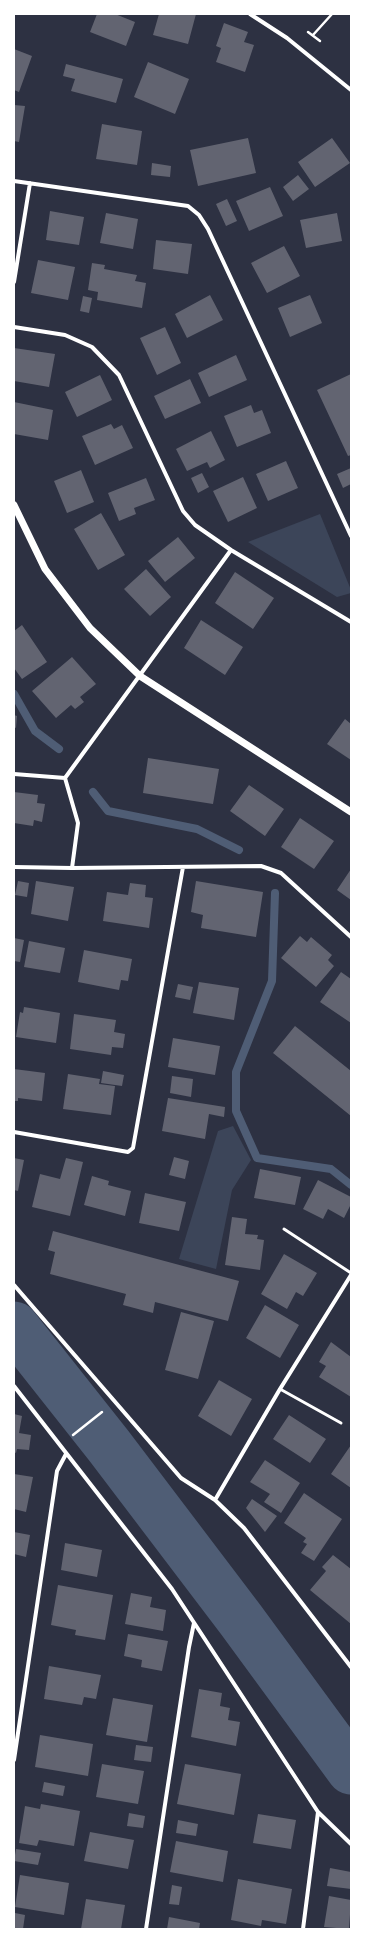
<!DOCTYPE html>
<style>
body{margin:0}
#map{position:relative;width:365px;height:1943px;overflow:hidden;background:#2d3142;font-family:Rubik,sans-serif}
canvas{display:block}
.frame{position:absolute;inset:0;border:15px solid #fff;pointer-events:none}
</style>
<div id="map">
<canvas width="365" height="1943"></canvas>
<div class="frame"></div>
</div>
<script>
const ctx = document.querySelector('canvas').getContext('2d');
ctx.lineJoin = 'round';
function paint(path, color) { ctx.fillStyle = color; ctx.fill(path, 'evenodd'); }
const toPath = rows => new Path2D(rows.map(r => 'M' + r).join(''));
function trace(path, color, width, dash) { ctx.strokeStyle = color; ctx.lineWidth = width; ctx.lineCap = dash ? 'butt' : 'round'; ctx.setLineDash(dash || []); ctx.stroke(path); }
const green = toPath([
 [320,514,351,590,351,593,337,597,248,542],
 [233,1126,251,1160,232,1190,216,1269,179,1259,218,1131]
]);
const stream = toPath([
 [14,694,35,731,59,749],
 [93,792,108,811,197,829,239,850],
 [275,893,272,981,236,1072,236,1111,257,1158,331,1169,351,1185]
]);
const river = toPath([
 [14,1326,109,1446,241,1620,351,1770]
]);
const building = toPath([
 [97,14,115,14,135,22,126,46,90,32],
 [159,14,196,14,188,44,153,35],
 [224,23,248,32,244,42,254,45,245,72,216,62,221,48,216,46],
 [14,49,32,56,19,92,14,90],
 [148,62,189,79,175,114,134,97],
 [66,64,123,79,116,103,71,91,75,79,63,76],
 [14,105,25,106,19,142,14,141],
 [102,124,142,131,137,165,96,159],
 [248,138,256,173,198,186,190,150],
 [332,138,350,163,315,187,298,162],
 [152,163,171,166,170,177,151,175],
 [298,175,309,189,293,201,283,187],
 [270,187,283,216,249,231,236,201],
 [227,199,237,221,226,226,216,204],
 [50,211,84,217,79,245,46,240],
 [106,213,138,219,133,249,100,243],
 [337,213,342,241,306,248,300,220],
 [156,240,192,244,188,274,153,269],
 [284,246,300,276,267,293,251,263],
 [38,260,75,267,68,300,31,293],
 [92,263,105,265,104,269,137,275,135,281,146,283,142,308,97,300,98,292,88,290],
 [210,295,223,320,187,338,175,314],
 [310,295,322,323,290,337,278,308],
 [83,296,92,298,89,313,80,311],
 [165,327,181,363,157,375,140,338],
 [14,348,55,354,49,387,14,381],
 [236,355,247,380,209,397,198,373],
 [351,374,351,455,348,456,317,390],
 [100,375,112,400,77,417,65,392],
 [190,379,201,403,165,419,154,396],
 [14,402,53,410,48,440,14,434],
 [251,405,254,413,262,410,271,433,237,447,224,416],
 [111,424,114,429,122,425,133,448,95,465,82,436],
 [211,431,225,460,210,468,207,462,187,471,176,449],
 [286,461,298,488,268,501,256,474],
 [351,468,351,484,343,488,337,474],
 [81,470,94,502,67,513,54,481],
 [202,473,209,487,198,493,191,478],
 [243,477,257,508,228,522,213,491],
 [146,478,155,500,134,508,136,514,119,521,108,493],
 [101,513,125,555,98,570,74,529],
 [178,537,195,558,165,582,148,561],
 [146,569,171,597,150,616,124,589],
 [235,572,274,598,253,629,215,603],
 [201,620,243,647,225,675,184,648],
 [22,625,47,662,22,679,14,668,14,631],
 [72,657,96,684,80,697,84,702,75,709,71,705,56,718,32,691],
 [14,715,17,716,16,728,14,727],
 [345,719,351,724,351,760,327,744],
 [148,758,219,769,213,804,143,793],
 [249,785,284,809,265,836,230,811],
 [14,792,38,795,37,803,45,804,42,822,34,820,33,826,14,823],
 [300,818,334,841,314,869,281,847],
 [351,869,351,900,337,890],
 [18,881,29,883,27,897,15,895],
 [36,881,74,887,68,921,31,914],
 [196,881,263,892,256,937,201,928,203,915,191,912],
 [130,883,146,885,145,897,153,898,149,928,103,921,107,892,128,895],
 [300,936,307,942,311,937,332,955,328,960,334,966,316,987,281,958],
 [14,938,24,940,20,962,14,961],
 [29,941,65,948,60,973,24,967],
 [84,950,132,959,128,981,121,980,119,990,78,982],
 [341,972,351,979,351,1023,320,1002],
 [199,982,239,988,234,1020,193,1013],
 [178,984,193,987,190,1000,175,997],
 [24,1007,60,1013,56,1043,16,1037,20,1012,23,1013],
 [74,1014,116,1020,114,1032,125,1034,123,1048,112,1047,111,1055,70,1049],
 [295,1026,351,1071,351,1116,273,1053],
 [173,1038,220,1046,215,1075,168,1067],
 [14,1069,45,1073,42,1101,18,1098,18,1101,14,1101],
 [103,1071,124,1075,122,1086,101,1083],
 [68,1074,100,1079,99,1084,115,1086,111,1115,63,1109],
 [172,1076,193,1079,191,1097,170,1093],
 [168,1098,225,1107,224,1117,209,1114,205,1139,162,1131],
 [174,1157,189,1161,185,1179,169,1175],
 [14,1158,24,1160,18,1191,14,1190],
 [66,1158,83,1162,70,1216,32,1207,40,1174,60,1179],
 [260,1169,301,1177,295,1205,254,1198],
 [92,1176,109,1181,108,1185,131,1191,125,1216,84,1205],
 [318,1180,351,1197,351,1204,344,1218,328,1209,323,1219,303,1209],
 [145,1193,186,1202,179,1231,139,1223],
 [232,1217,247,1219,245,1234,258,1235,257,1239,264,1240,260,1270,225,1265],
 [53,1231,239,1281,228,1321,155,1302,153,1313,123,1305,126,1294,50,1274,55,1252,48,1250],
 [284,1254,317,1273,303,1296,296,1292,287,1309,261,1294],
 [265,1305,299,1325,280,1358,246,1338],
 [181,1312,214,1321,198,1379,165,1370],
 [331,1342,351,1357,351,1397,319,1377,326,1366,319,1362],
 [219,1380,252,1399,231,1436,198,1416],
 [14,1414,22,1416,19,1433,31,1435,29,1450,17,1449,16,1453,14,1452],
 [289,1415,326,1439,310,1463,273,1439],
 [351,1445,351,1488,331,1474],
 [265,1460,300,1483,281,1513,264,1502,270,1494,250,1482],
 [14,1474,33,1477,26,1512,14,1509],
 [304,1493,342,1519,314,1561,301,1553,307,1544,303,1542,306,1538,284,1523],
 [252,1499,277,1516,265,1532,246,1508],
 [14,1532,30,1535,26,1557,14,1554],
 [65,1543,102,1550,97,1577,61,1570],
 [333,1555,351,1569,351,1624,310,1590,326,1571,322,1567],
 [58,1585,113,1595,105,1640,75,1635,76,1630,51,1625],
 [131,1593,152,1597,150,1607,166,1610,163,1631,125,1624],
 [128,1634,168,1641,162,1671,141,1667,142,1660,124,1656],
 [49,1666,101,1675,96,1699,84,1697,82,1705,44,1699],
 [199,1689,222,1693,220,1706,230,1708,228,1720,240,1722,236,1746,191,1737],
 [113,1698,153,1705,147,1742,106,1735],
 [40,1735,93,1744,88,1776,35,1767],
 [136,1745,153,1747,151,1762,134,1760],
 [102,1764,144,1771,138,1804,96,1797],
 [185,1764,241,1774,234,1815,177,1804],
 [44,1782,65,1786,63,1796,42,1792],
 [41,1804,80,1811,74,1846,39,1840,37,1846,19,1843,25,1806,40,1809],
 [129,1813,145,1816,143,1828,127,1826],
 [258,1814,296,1820,291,1849,253,1843],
 [178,1820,198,1824,196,1836,176,1833],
 [90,1832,134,1840,128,1869,84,1861],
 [176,1841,228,1851,223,1882,170,1872],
 [16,1849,41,1853,38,1865,14,1861],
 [330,1868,351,1872,351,1889,327,1886],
 [20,1875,69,1883,64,1915,15,1907],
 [238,1879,292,1889,286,1924,262,1920,261,1926,231,1920],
 [172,1885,182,1887,179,1905,169,1904],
 [329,1896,351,1900,349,1929,324,1927],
 [86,1899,125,1905,121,1929,81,1929],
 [15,1913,25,1915,23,1929,14,1929],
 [169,1917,200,1923,199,1929,167,1929]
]);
const path = toPath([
 [308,32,320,41],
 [313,35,332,14],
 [73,1435,102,1412]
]);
const service = toPath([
 [284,1229,351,1273],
 [280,1389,341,1423]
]);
const minor = toPath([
 [250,14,287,38,351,90],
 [14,181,188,206,199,215,208,229,351,536],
 [14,282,30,183],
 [14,327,65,335,92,347,119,375,183,511,195,525,231,550,351,622],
 [14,774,65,778,78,823,72,868],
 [65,778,231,550],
 [14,867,72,868,261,866,281,873,351,937],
 [14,1132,128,1152,133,1148,183,867],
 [14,1285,181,1478,215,1500,244,1528,351,1667],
 [14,1386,172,1589,318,1812,303,1929],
 [215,1500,280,1389,351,1275],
 [14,1760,57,1471,66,1454],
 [318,1812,351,1844],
 [146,1929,189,1647,194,1623]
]);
const tertiary = toPath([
 [14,505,45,569,90,628,140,676,351,812]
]);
paint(green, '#3c4559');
trace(stream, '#4f5d75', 8);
trace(river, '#4f5d75', 49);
paint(building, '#626471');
trace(path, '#fff', 2.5);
trace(service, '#fff', 3);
trace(minor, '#fff', 4);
trace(tertiary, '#fff', 7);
</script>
